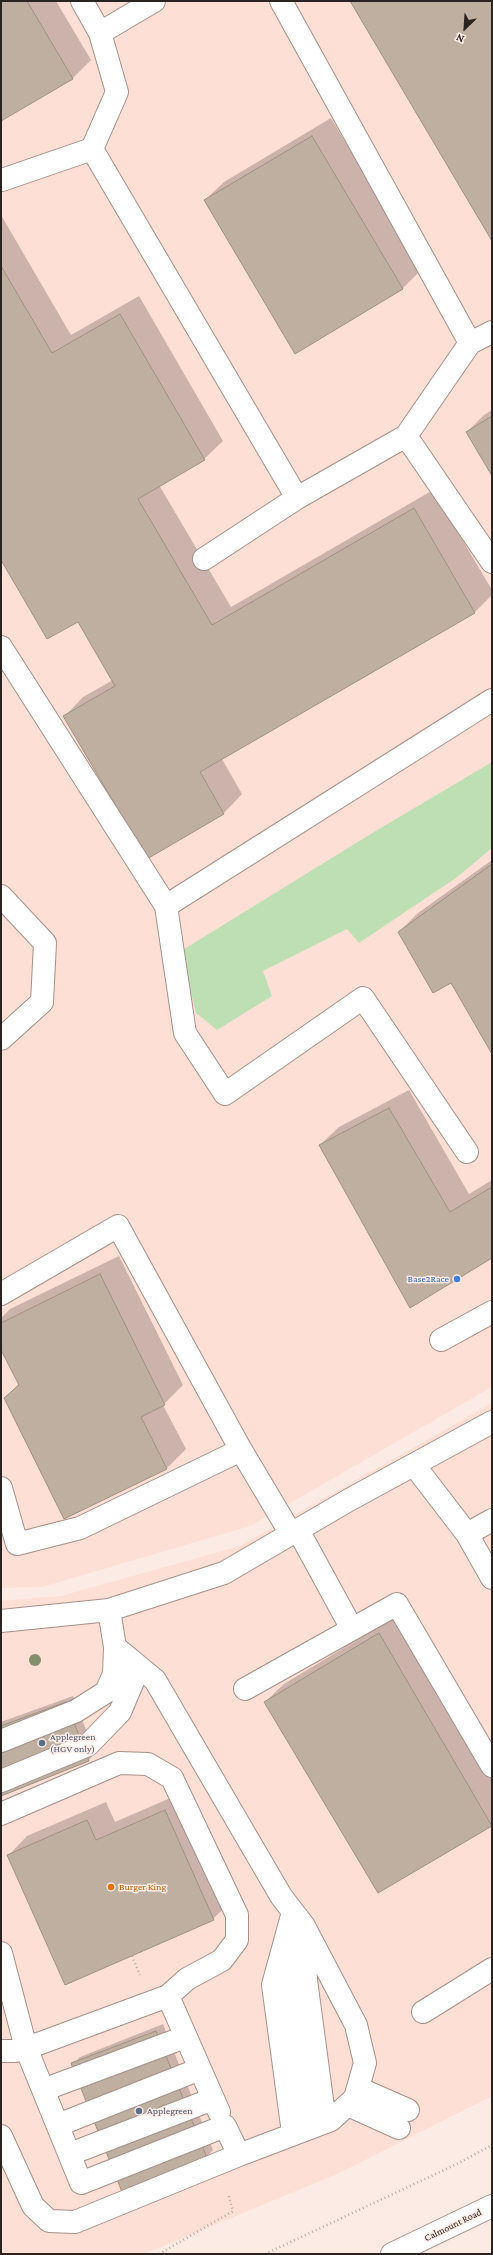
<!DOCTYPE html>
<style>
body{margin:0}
#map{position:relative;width:493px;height:2255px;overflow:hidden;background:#fceae4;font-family:"Crimson Pro",serif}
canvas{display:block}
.frame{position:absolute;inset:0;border:2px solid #2b2320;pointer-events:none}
.north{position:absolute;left:445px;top:8px;width:40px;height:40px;-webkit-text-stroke:3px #fceae4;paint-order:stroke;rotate:205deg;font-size:11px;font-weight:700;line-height:16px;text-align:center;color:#2b2320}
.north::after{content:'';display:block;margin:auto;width:14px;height:18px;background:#2b2320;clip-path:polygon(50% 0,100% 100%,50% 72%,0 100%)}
</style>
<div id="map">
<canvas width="493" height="2255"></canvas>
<div class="frame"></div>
<div class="north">N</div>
</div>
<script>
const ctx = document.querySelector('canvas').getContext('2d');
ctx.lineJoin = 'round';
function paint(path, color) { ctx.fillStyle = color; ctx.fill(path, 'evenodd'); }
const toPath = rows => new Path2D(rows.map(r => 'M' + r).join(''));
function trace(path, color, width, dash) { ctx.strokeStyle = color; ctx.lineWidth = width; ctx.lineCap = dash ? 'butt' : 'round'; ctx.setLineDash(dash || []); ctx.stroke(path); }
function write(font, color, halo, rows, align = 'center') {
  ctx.font = font + ' "Crimson Pro",serif'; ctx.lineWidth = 3; ctx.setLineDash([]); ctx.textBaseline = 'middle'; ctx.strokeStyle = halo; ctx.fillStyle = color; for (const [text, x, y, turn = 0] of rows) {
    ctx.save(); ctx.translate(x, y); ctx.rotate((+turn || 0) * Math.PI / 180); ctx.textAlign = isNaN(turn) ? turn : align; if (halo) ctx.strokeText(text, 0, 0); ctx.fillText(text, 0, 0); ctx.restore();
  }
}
const built = toPath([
 [1,1,492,1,492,1387,250,1526,42,1587,1,1588],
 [492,1403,492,2096,337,2174,144,2254,1,2254,1,1601,61,1596,240,1546]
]);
const green = toPath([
 [492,762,492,848,456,878,359,943,347,929,263,971,272,996,217,1030,196,1013,181,951,374,832]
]);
const shadow = toPath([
 [1,1,56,1,91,60,72,79,1,120],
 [331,118,421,270,403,288,295,352,205,200,224,182],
 [1,215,71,335,139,296,223,441,204,459,159,485,231,607,433,490,492,590,492,595,475,612,222,759,242,794,224,813,147,857,65,716,83,697,113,680,78,620,1,558],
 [492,410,492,474,467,432,484,415],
 [492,860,492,1052,452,981,399,932,418,913],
 [409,1090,469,1194,492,1180,492,1257,320,1145,339,1127],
 [119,1256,183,1385,163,1405,186,1449,167,1468,65,1518,5,1398,19,1384,1,1347,1,1318,10,1309],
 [398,1615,492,1774,492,1825,378,1892,265,1702,284,1684],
 [73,1696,95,1753,89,1760,1,1795,1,1722],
 [184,1792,232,1900,213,1919,9,1855,27,1836,106,1802,115,1822],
 [163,2024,213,2150,206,2157,73,2064,80,2057]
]);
const building = toPath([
 [1,1,27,1,73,79,1,121,1,1],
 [350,1,492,1,492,241,350,1],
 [312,136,403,289,295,354,204,200,312,136],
 [1,266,52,353,120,314,205,460,138,499,212,625,414,508,475,613,200,772,224,814,147,859,63,716,115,686,78,622,47,639,1,560,1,266],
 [492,416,492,476,466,432,492,416],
 [492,864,492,1054,451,983,433,993,398,932,492,864],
 [389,1108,450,1212,492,1187,492,1258,410,1308,319,1145,389,1108],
 [100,1274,165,1405,141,1417,167,1469,64,1519,4,1398,19,1385,1,1350,1,1323,100,1274],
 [379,1633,492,1826,378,1893,264,1702,379,1633],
 [66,1702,89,1761,1,1796,1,1726,66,1702],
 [165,1810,214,1920,65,1985,7,1855,87,1820,96,1840,165,1810],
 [156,2031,207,2158,122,2192,71,2063,156,2031]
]);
const path = toPath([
 [132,1956,140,1975],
 [159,2254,233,2211,228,2194],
 [265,2254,459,2163,492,2145]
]);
const lane = toPath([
 [82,1,100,33,154,1],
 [281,1,470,343,406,436,492,562],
 [100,33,117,92,92,149,297,498,406,436],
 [2,180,92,149],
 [470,343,492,332],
 [204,559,297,498],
 [1,647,166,906,492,700],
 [1,896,45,943,42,1002,1,1039],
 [166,906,185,1033,225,1094,363,998,467,1152],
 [1,1294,118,1226,241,1450],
 [441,1340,492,1312],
 [414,1465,467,1534,492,1578],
 [1,1488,17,1544,80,1528,241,1450,291,1534],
 [298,1530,352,1629],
 [467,1534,492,1520],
 [1,1621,109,1610,224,1573,349,1500,492,1422],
 [245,1689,397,1604,492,1766],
 [1,1741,76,1711,106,1692,114,1674,115,1647],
 [1,1781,88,1745,120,1712,134,1679,120,1656],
 [1,1814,119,1763,148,1764,172,1778,237,1915,237,1940,222,1960,187,1979,168,1996,38,2044,15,2051,1,2051],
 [304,1933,306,1980,325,2122],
 [1,1953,26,2048,81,2183,225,2126,239,2155,331,2120,355,2098,365,2063,356,2025,304,1926,281,1896,155,1680,115,1647,109,1610],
 [290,1955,288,1982,307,2129],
 [168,1996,219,2112],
 [423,2012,492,1969],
 [358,2088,408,2110],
 [43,2090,185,2037],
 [348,2105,399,2128],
 [58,2125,200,2069],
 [293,2133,273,1985,293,1912],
 [1,2136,33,2206,49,2221,75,2222,239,2155],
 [70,2154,213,2099]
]);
const secondary = toPath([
 [392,2254,492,2206]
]);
const trees = [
 [35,1660]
];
const markers = [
 [457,1279,4,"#3f7fe0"],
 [42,1743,4,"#5c6f8a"],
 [111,1887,4,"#e8710a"],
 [139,2111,4,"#5c6f8a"]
];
const shopNames = [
 ["Base2Race",449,1279]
];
const serviceNames = [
 ["Applegreen",50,1737],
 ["(HGV only)",50,1749],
 ["Applegreen",147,2111]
];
const foodNames = [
 ["Burger King",119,1887]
];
const streetNames = [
 ["Calmount Road",453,2225,-26]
];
paint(built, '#fedfd5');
paint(green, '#bedfb3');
paint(shadow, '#0003');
paint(building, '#beafa0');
trace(building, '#a09183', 1);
trace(lane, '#a59089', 24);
trace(secondary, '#a59089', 24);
trace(path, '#b7a9a4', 2.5, [1, 3]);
trace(lane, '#fff', 22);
trace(secondary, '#fff', 22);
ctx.fillStyle = '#828f6d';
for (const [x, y] of trees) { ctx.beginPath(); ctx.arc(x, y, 6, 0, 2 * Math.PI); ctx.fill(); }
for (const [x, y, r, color] of markers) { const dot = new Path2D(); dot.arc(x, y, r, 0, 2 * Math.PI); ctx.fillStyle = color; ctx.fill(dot); trace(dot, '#fceae4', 1.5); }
write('10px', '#366cbe', '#fceae4', shopNames, 'right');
write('10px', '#4e5e75', '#fceae4', serviceNames, 'left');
write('10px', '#c56008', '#fceae4', foodNames, 'left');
write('10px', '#2b2320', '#fceae4', streetNames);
</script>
